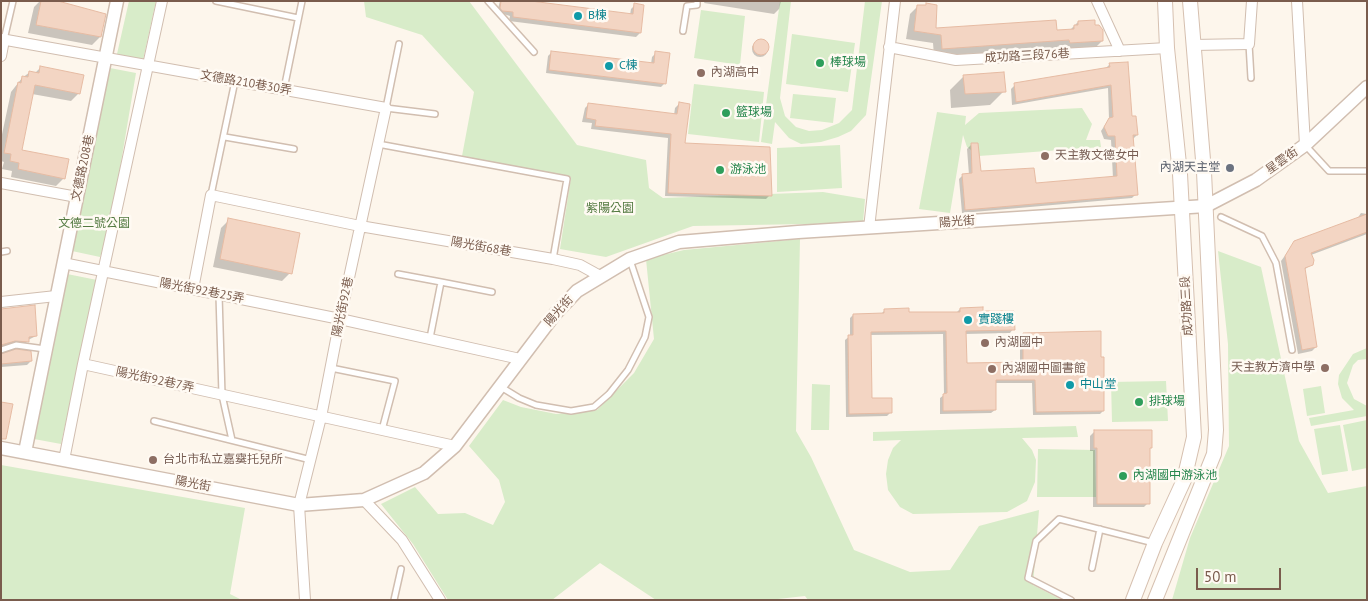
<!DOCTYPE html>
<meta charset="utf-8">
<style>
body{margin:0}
#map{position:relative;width:1368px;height:601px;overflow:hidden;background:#fdf6ec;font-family:"PT Sans",sans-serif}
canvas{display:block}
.frame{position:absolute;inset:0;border:2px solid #7a5c4d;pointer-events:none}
.scale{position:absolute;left:1196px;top:568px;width:85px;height:22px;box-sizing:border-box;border:2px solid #7a5c4d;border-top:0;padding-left:6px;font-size:15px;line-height:18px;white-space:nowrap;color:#7a5c4d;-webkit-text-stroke:4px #fffaf3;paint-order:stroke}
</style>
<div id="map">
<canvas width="1368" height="601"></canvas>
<div class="frame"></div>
<div class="scale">50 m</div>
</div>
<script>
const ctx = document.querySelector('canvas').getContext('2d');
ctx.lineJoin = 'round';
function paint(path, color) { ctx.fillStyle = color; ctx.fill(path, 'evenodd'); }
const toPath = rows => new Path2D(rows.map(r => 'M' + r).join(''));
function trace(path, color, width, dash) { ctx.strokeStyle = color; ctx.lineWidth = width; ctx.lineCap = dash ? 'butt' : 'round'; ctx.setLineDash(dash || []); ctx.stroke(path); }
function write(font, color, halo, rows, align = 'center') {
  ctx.font = font + ' "PT Sans","Noto Sans TC",sans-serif'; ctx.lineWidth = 5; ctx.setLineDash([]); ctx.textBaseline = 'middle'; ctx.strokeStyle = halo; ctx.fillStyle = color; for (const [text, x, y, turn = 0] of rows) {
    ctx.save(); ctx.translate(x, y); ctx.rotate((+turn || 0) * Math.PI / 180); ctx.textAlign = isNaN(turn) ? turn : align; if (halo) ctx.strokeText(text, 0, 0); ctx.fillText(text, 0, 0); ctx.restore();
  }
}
const green = toPath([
 [129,1,156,1,143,60,117,54],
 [364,1,469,1,577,145,646,160,649,188,663,198,823,192,865,199,863,223,693,226,606,257,560,249,571,177,462,156,474,92,422,35,366,17],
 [780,1,791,1,780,98,785,116,796,127,809,131,822,130,839,123,852,110,865,1,882,1,866,115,851,131,838,137,821,142,801,144,789,138,775,122,772,144,761,142],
 [701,10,745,16,740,65,694,58],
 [792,34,855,43,848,92,786,84],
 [110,68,136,73,110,228,100,257,72,251],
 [694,84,764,92,759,142,688,134],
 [793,94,836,98,833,123,790,118],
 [1082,108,1092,124,1086,140,1100,140,1101,147,979,156,967,147,963,135,950,213,919,209,937,112,966,116,965,125,979,113],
 [840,145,842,188,777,192,777,148],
 [800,239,796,431,811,457,854,550,910,572,950,570,979,526,1039,510,1033,585,1062,600,808,600,805,596,769,600,656,600,600,563,552,600,448,600,413,544,381,504,415,487,438,514,465,513,493,525,505,502,499,480,469,446,503,400,521,407,556,414,597,410,634,373,654,339,646,259,684,250],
 [1218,251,1261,267,1299,441,1328,493,1367,486,1367,600,1172,600,1190,538,1229,446,1228,344],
 [67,274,97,280,61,444,34,439],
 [1367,348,1367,359,1358,360,1353,365,1347,383,1354,399,1367,406,1367,416,1311,426,1309,418,1354,410,1342,398,1338,384,1339,375,1353,354],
 [1166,381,1168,421,1112,422,1111,382],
 [812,384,830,385,829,430,811,430],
 [1321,386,1325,413,1307,416,1303,389],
 [1367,420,1367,468,1352,471,1343,425],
 [1340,425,1348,471,1322,475,1314,429],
 [1076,426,1078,437,1022,438,1032,450,1036,460,1035,482,1027,501,1007,512,913,514,900,507,888,490,886,474,888,460,893,448,901,440,873,441,873,432],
 [1038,449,1095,450,1096,497,1037,497],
 [1,465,245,508,230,594,242,600,1,600]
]);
const shadow = toPath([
 [40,1,51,1,105,15,100,37,92,45,28,33,34,7],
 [500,1,521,1,630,15,631,9,635,5,640,33,636,37,509,21,510,16,497,12],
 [705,1,781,1,779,9,774,14,704,3],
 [918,6,935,29,1055,31,1070,30,1078,22,1094,26,1102,41,1094,49,1062,50,1062,48,934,56,933,43,906,39,910,14],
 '752 49a8 8 0 1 1 16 0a8 8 0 1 1-16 0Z',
 [552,52,651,64,652,57,656,53,665,83,661,87,546,73,548,56],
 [1110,64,1137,135,1133,139,1136,194,1132,198,962,213,959,179,963,175,969,175,967,149,971,145,980,173,1035,185,1113,178,1111,140,1104,139,1101,131,1109,119,1108,88,1012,105,1011,89,1015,85,1106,68],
 [40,68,79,93,71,101,32,94,20,151,64,178,56,186,11,177,12,171,2,169,4,162,1,161,1,139,11,92,22,78,30,72,35,73],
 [964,76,1004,91,990,105,951,108,950,90],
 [589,104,674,115,675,108,679,104,684,145,770,195,766,199,665,196,668,138,591,129,592,123,582,122,585,108],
 [1361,213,1367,214,1367,234,1311,255,1312,264,1304,270,1316,347,1312,351,1298,354,1281,261,1295,242,1357,219],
 [229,220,290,273,282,281,213,267,221,228],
 [34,307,36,336,28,340,24,346,10,344,1,347,1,309],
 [960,309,982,313,1013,329,1010,333,965,334,966,364,1020,363,1020,338,1023,334,1103,411,1100,414,1033,415,1032,383,995,383,995,410,991,413,940,414,940,398,944,395,943,334,870,335,871,399,890,413,887,416,846,417,845,340,850,336,850,318,853,315,881,314,885,310,908,313,956,313],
 [1,355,31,361,27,365,1,367],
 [1094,432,1151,447,1148,450,1148,503,1144,507,1093,507,1093,451,1090,451,1090,436]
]);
const building = toPath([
 [41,1,58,1,106,14,101,37,36,25,41,1],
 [501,1,531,1,633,14,634,3,644,5,641,33,513,17,513,12,502,11,500,8,501,1],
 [926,3,937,5,936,28,1056,20,1057,30,1074,29,1074,25,1078,25,1078,21,1095,20,1095,25,1099,25,1103,30,1103,41,1070,43,1069,40,942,49,941,35,914,31,917,5,926,5,926,3],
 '753 47a8 8 0 1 1 16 0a8 8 0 1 1-16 0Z',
 [551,51,654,63,655,51,670,53,666,84,549,70,551,51],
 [1128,62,1132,116,1136,116,1138,135,1133,135,1138,195,965,210,962,174,972,173,971,143,978,143,981,171,1034,168,1036,183,1117,176,1115,136,1108,136,1104,127,1109,118,1113,117,1111,85,1016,102,1014,83,1110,67,1109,63,1128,62],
 [40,66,84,75,80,94,35,85,22,150,69,159,65,179,18,169,19,163,10,161,11,154,4,153,18,82,21,83,22,76,28,77,29,71,39,73,40,66],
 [1004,72,1006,92,965,94,963,75,1004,72],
 [679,102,690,104,685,143,770,147,772,196,668,193,671,134,595,126,596,120,586,118,588,103,677,114,679,102],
 [1367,214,1367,232,1311,253,1314,260,1313,265,1305,268,1317,347,1302,350,1285,256,1294,241,1367,214],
 [228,218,300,233,292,274,220,259,228,218],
 [35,305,37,336,29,337,29,342,15,341,1,345,1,309,35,305],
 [983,307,983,311,1014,311,1015,330,966,331,967,363,1023,362,1023,333,1101,331,1101,357,1104,357,1104,411,1036,412,1035,380,996,380,996,410,943,411,943,394,947,393,946,331,871,332,872,398,892,398,892,413,849,414,848,335,853,335,853,314,884,313,884,309,909,308,909,312,960,312,960,308,983,307],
 [16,349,31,351,32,361,1,364,1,354,16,349],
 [1,402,13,404,6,439,1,439,1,402],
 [1094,430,1152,430,1152,448,1150,448,1150,504,1097,504,1097,448,1094,448,1094,430]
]);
const service = toPath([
 [216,1,298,18],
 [488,1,534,52],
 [683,31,687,6,697,5,697,1],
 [4,40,13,1],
 [399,44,386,108,435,114],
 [1249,44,1251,78],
 [284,89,302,1],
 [225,137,294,149],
 [378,144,567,179,553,259],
 [1306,146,1329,171,1367,171],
 [211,195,235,81],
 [1221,217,1262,236,1276,263,1292,350],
 [1,252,7,251],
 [398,274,441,282],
 [219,295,222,395,232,440],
 [430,338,441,282,492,292],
 [1,350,16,345,45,349],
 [331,368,395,381,382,430],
 [501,387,519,398,536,405,571,411,594,407,609,394,628,370,645,337,649,317,630,260],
 [154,421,311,460],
 [1092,568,1100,529],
 [394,600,401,569],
 [1071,600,1028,578,1036,541,1059,519,1154,543]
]);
const minor = toPath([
 [1097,1,1120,51],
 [1297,1,1305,145],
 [1,39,386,108,340,319,321,417,299,505,305,600],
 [1193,45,1249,44,1252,1],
 [889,47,956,60,1167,48],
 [1,56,4,40],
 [1,183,77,197],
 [869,228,895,1],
 [63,263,340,319,520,359],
 [193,289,211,195,360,226,553,259,580,265,600,276],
 [1,302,56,296],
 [83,364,162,1],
 [64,460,83,364,455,446],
 [364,500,402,540,440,600]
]);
const tertiary = toPath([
 [1,448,299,505,364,500,424,473,455,446,555,314,577,291,630,259,679,242,798,232,1206,206,1256,180,1305,145,1367,87],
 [25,452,117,1]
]);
const secondary = toPath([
 [1133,600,1155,543,1184,480,1194,437,1180,174,1167,48,1165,1],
 [1155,600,1214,454,1216,430,1204,172,1190,1]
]);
const markers = [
 [578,16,5,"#0f9aa8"],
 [820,63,5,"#2e9e5b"],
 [609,66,5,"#0f9aa8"],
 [701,73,5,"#8d6e63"],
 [726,113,5,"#2e9e5b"],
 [1045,156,5,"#8d6e63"],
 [1230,168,5,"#6b7280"],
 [720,170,5,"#2e9e5b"],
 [968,320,5,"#0f9aa8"],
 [985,343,5,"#8d6e63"],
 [1325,368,5,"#8d6e63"],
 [992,369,5,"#8d6e63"],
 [1070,385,5,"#0f9aa8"],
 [1139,402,5,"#2e9e5b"],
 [153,460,5,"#8d6e63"],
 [1123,476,5,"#2e9e5b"]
];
const cultureNames = [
 ["B棟",588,16],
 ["C棟",619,66],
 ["實踐樓",978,320],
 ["中山堂",1080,385]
];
const streetNames = [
 ["成功路三段76巷",1027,56,-3],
 ["文德路210巷30弄",246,83,10],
 ["星雲街",1282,161,-35],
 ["文德路208巷",83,168,-78],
 ["陽光街",957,222,-4],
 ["陽光街68巷",481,247,10],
 ["陽光街92巷25弄",202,291,11],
 ["成功路三段",1187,306,-93],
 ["陽光街92巷",343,307,-78],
 ["陽光街",559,311,-48],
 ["陽光街92巷7弄",155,380,12],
 ["陽光街",193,484,11]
];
const leisureNames = [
 ["棒球場",830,63],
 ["籃球場",736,113],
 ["游泳池",730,170],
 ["排球場",1149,402],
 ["內湖國中游泳池",1133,476]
];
const educationNames = [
 ["內湖高中",711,73],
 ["天主教文德女中",1055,156],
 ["內湖國中",995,343],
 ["天主教方濟中學",1315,368,"right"],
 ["內湖國中圖書館",1002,369],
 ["台北市私立嘉霙托兒所",163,460]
];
const worshipNames = [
 ["內湖天主堂",1220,168]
];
const parkNames = [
 ["紫陽公園",610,209],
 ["文德二號公園",94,224]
];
paint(green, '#d8ecc9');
paint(shadow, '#0003');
paint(building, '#f3d5c3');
trace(building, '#e6bba3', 1);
trace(service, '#d1beb0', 8);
trace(minor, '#d1beb0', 12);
trace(tertiary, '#d1beb0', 15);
trace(secondary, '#d6c0b0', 16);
trace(service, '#fff', 5);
trace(minor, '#fff', 10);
trace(tertiary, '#fff', 12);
trace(secondary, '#fff', 14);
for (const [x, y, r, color] of markers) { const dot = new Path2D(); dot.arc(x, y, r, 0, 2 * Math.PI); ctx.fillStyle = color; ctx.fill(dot); trace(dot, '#fffaf3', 2); }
write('12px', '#0d838f', '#fffaf3', cultureNames, 'left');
write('12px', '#7a5c4d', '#fffaf3', streetNames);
write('12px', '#27864d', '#fffaf3', leisureNames, 'left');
write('12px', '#785e54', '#fffaf3', educationNames, 'left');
write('12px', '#5b616d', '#fffaf3', worshipNames, 'right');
write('12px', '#537a41', '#fffaf3', parkNames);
</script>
